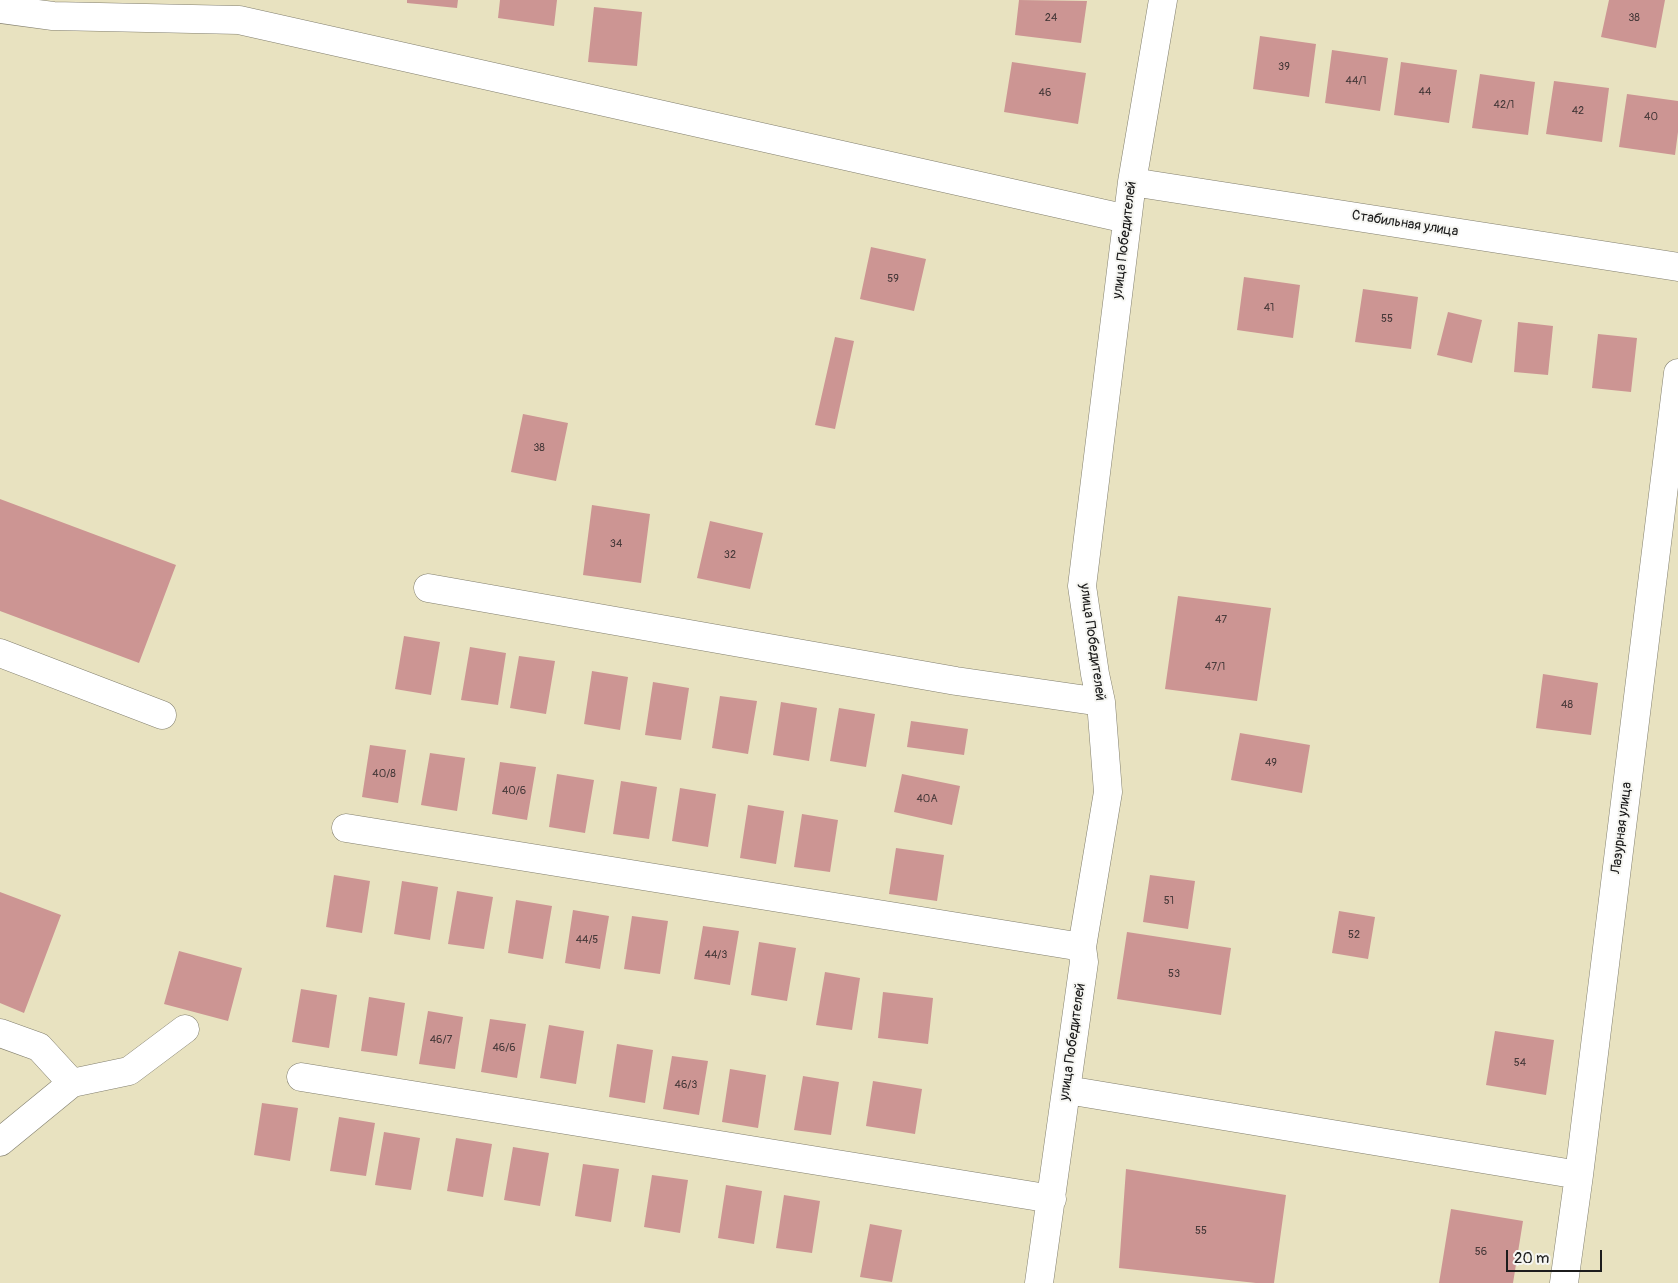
<!DOCTYPE html>
<meta charset="utf-8">
<style>
body{margin:0}
#map{position:relative;width:1678px;height:1283px;overflow:hidden;background:#e8e2c0;font-family:Pangolin,sans-serif}
canvas{display:block}
.scale{position:absolute;left:1506px;top:1250px;width:96px;height:22px;box-sizing:border-box;border:2px solid #1c1c1c;border-top:0;padding-left:6px;font-size:15px;line-height:18px;white-space:nowrap;color:#1c1c1c;-webkit-text-stroke:4px #f6f6f2;paint-order:stroke}
</style>
<div id="map">
<canvas width="1678" height="1283"></canvas>
<div class="scale">20 m</div>
</div>
<script>
const ctx = document.querySelector('canvas').getContext('2d');
ctx.lineJoin = 'round';
function paint(path, color) { ctx.fillStyle = color; ctx.fill(path, 'evenodd'); }
const toPath = rows => new Path2D(rows.map(r => 'M' + r).join(''));
function trace(path, color, width, dash) { ctx.strokeStyle = color; ctx.lineWidth = width; ctx.lineCap = dash ? 'butt' : 'round'; ctx.setLineDash(dash || []); ctx.stroke(path); }
function write(font, color, halo, rows, align = 'center') {
  ctx.font = font + ' Pangolin,sans-serif'; ctx.lineWidth = 4; ctx.setLineDash([]); ctx.textBaseline = 'middle'; ctx.strokeStyle = halo; ctx.fillStyle = color; for (const [text, x, y, turn = 0] of rows) {
    ctx.save(); ctx.translate(x, y); ctx.rotate((+turn || 0) * Math.PI / 180); ctx.textAlign = isNaN(turn) ? turn : align; if (halo) ctx.strokeText(text, 0, 0); ctx.fillText(text, 0, 0); ctx.restore();
  }
}
const building = toPath([
 [407,0,458,0,457,8,407,3],
 [500,0,557,0,554,26,498,18],
 [1019,0,1087,1,1081,43,1015,35],
 [1609,0,1665,0,1656,48,1601,37],
 [594,7,642,12,637,66,588,62],
 [1260,36,1316,44,1309,97,1253,89],
 [1332,50,1388,58,1380,111,1325,103],
 [1012,62,1086,73,1078,124,1004,112],
 [1401,62,1457,70,1449,123,1394,115],
 [1480,74,1535,82,1528,135,1472,128],
 [1554,81,1609,88,1602,142,1546,134],
 [1627,94,1678,101,1678,132,1675,155,1619,147],
 [871,247,926,259,914,311,860,299],
 [1244,277,1300,285,1293,338,1237,330],
 [1363,289,1418,297,1411,349,1355,342],
 [1448,312,1482,320,1472,363,1437,355],
 [1518,322,1553,326,1548,375,1514,372],
 [1598,334,1637,338,1631,392,1592,388],
 [835,337,854,341,835,429,815,425],
 [523,414,568,423,556,481,511,472],
 [0,499,176,565,139,663,0,611],
 [592,505,650,514,641,583,583,575],
 [710,521,763,533,750,589,697,578],
 [1178,596,1271,608,1257,701,1165,689],
 [404,636,440,642,431,695,395,689],
 [470,647,506,653,498,705,461,700],
 [519,656,555,661,546,714,510,708],
 [592,671,628,677,620,730,584,724],
 [1543,674,1598,683,1591,735,1536,728],
 [653,682,689,688,681,740,645,735],
 [720,696,757,701,748,754,712,748],
 [781,702,817,708,809,761,773,755],
 [839,708,875,714,866,767,830,761],
 [911,721,968,729,964,755,907,747],
 [1240,733,1310,745,1302,793,1231,780],
 [370,745,406,750,398,803,362,797],
 [430,753,465,758,457,811,421,805],
 [500,762,536,767,527,820,492,814],
 [557,774,594,780,585,833,549,827],
 [902,774,960,786,952,825,894,812],
 [621,781,657,787,649,839,613,834],
 [680,788,716,794,708,847,672,841],
 [748,805,784,811,776,864,740,858],
 [802,814,838,820,830,872,794,867],
 [896,848,944,855,937,901,889,894],
 [334,875,370,881,362,933,326,927],
 [1150,875,1195,881,1188,929,1143,922],
 [402,881,438,887,430,940,394,934],
 [457,891,493,897,484,949,448,944],
 [0,892,61,915,24,1013,0,1003],
 [516,900,552,906,543,959,508,953],
 [573,910,609,916,600,969,565,963],
 [1339,911,1375,917,1368,959,1332,953],
 [632,916,668,921,660,974,624,969],
 [703,926,739,931,730,985,694,979],
 [1127,932,1231,948,1221,1015,1117,999],
 [759,942,796,948,787,1001,751,995],
 [179,951,242,968,228,1021,164,1004],
 [825,972,860,978,852,1030,816,1025],
 [301,989,337,995,329,1048,292,1042],
 [883,992,933,998,928,1044,878,1038],
 [369,997,405,1003,397,1056,361,1051],
 [428,1011,463,1017,455,1069,419,1064],
 [490,1019,526,1024,517,1078,481,1072],
 [549,1025,584,1031,576,1084,540,1078],
 [1495,1031,1554,1040,1546,1095,1486,1085],
 [617,1044,653,1050,645,1103,609,1097],
 [672,1056,708,1061,699,1115,663,1109],
 [730,1069,766,1075,758,1128,722,1122],
 [803,1076,839,1082,831,1135,794,1130],
 [873,1081,922,1089,915,1134,866,1126],
 [262,1103,298,1108,290,1161,254,1155],
 [339,1117,375,1123,366,1176,330,1171],
 [384,1132,420,1138,411,1190,375,1185],
 [456,1138,492,1144,483,1197,447,1191],
 [513,1147,549,1153,540,1206,504,1200],
 [583,1164,619,1169,611,1222,575,1216],
 [1126,1169,1286,1195,1274,1283,1256,1283,1119,1268],
 [652,1175,688,1180,680,1233,644,1227],
 [726,1185,762,1191,754,1244,718,1238],
 [784,1195,820,1201,812,1253,776,1248],
 [1451,1209,1523,1221,1513,1283,1439,1283],
 [870,1224,902,1230,892,1282,860,1277]
]);
const minor = toPath([
 [0,9,53,16,239,20,1127,219],
 [1132,182,1678,267],
 [428,588,956,681,1101,702],
 [0,653,162,715],
 [346,828,1082,947],
 [0,1033,39,1047,72,1083],
 [301,1077,1052,1199],
 [1067,1090,1579,1175],
 [0,1142,72,1083,129,1071,185,1029],
 [1039,1283,1084,962,1082,947,1108,792,1101,702,1095,674,1082,586,1132,182,1163,0],
 [1564,1283,1579,1175,1678,373]
]);
const numberNames = [
 ["24",1051,18],
 ["38",1634,18],
 ["39",1284,67],
 ["44/1",1356,81],
 ["44",1425,92],
 ["46",1045,93],
 ["42/1",1504,105],
 ["42",1578,111],
 ["40",1651,117],
 ["59",893,279],
 ["41",1269,308],
 ["55",1387,319],
 ["38",539,448],
 ["34",616,544],
 ["32",730,555],
 ["47",1221,620],
 ["47/1",1215,667],
 ["48",1567,705],
 ["49",1271,763],
 ["40/8",384,774],
 ["40/6",514,791],
 ["40А",927,799],
 ["51",1169,901],
 ["52",1354,935],
 ["44/5",587,940],
 ["44/3",716,955],
 ["53",1174,974],
 ["46/7",441,1040],
 ["46/6",504,1048],
 ["54",1520,1063],
 ["46/3",686,1085],
 ["55",1201,1231],
 ["56",1481,1252]
];
const streetNames = [
 ["Стабильная улица",1405,224,9],
 ["улица Победителей",1125,240,-83],
 ["улица Победителей",1092,642,82],
 ["Лазурная улица",1622,828,-83],
 ["улица Победителей",1073,1042,-82]
];
paint(building, '#cc9593');
trace(minor, '#827f6e', 29);
trace(minor, '#fff', 28);
write('11px', '#483a3a', null, numberNames);
write('14px', '#1c1c1c', '#f6f6f2', streetNames);
</script>
